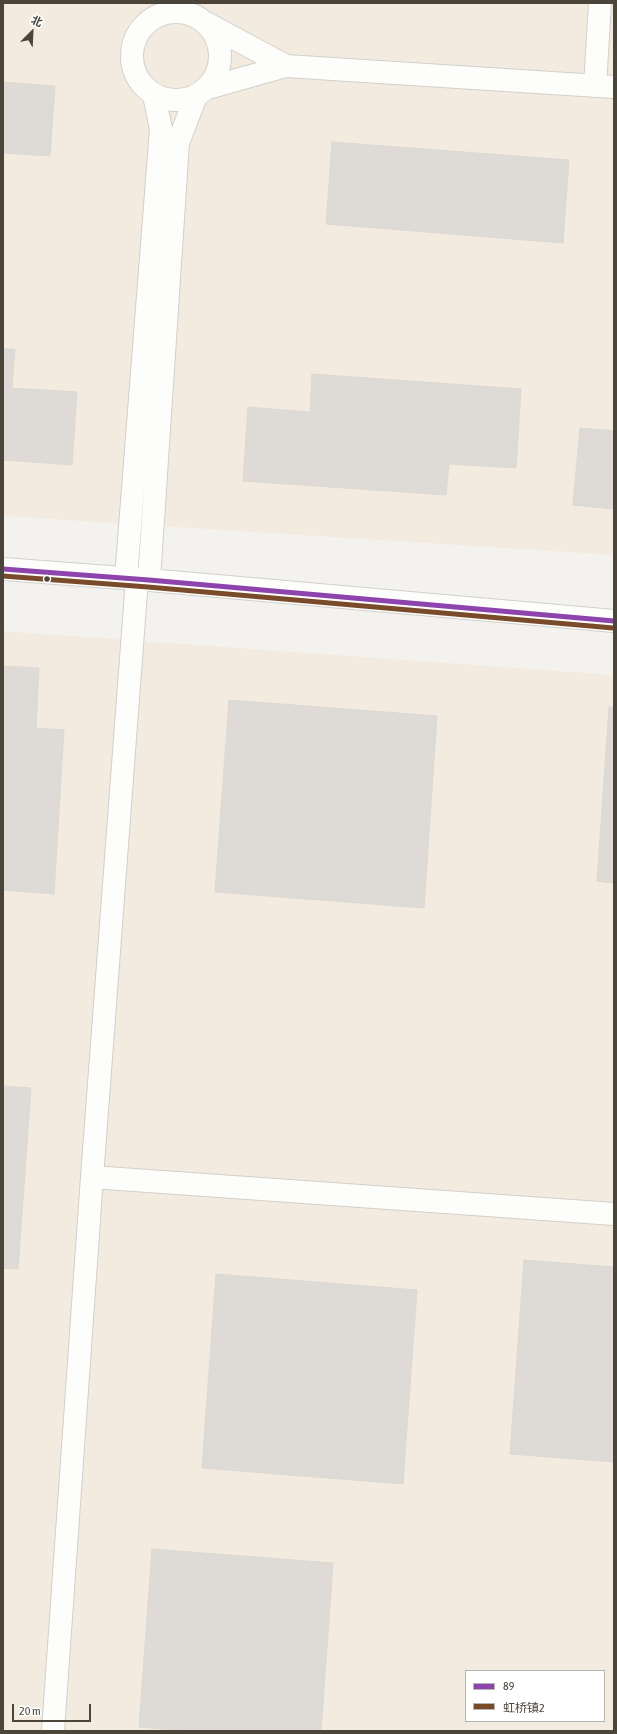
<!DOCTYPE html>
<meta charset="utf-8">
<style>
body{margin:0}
#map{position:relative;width:617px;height:1734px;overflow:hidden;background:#f4f2ee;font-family:"Asap Condensed","Noto Sans SC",sans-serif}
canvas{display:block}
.frame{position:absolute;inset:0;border:4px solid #4b4439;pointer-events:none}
.legend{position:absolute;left:465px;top:1670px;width:140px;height:52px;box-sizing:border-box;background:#fff;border:1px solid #b7b4b0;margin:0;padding:5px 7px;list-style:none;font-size:12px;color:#4b4439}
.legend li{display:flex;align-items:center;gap:8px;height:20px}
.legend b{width:20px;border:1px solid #b7b4b0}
.north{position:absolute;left:12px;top:12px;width:40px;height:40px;-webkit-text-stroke:3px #fff;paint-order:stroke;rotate:24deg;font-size:11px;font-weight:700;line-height:16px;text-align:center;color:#4b4439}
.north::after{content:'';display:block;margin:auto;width:14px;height:18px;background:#4b4439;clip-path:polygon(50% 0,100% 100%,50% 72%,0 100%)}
.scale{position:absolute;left:12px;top:1704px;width:79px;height:18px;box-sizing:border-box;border:2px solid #4b4439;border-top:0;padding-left:5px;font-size:12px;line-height:14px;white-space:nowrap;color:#4b4439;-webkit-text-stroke:3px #fff;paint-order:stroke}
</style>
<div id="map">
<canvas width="617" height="1734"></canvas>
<div class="frame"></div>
<ul class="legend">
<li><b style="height:5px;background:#8e44ad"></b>89</li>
<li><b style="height:5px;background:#7a4b2a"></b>虹桥镇2</li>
</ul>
<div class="north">北</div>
<div class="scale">20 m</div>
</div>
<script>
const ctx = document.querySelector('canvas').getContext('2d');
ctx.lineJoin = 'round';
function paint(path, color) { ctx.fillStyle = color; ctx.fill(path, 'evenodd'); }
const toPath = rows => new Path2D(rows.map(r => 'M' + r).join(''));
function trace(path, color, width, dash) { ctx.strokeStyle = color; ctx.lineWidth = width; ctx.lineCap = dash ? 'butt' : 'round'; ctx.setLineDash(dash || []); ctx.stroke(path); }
const commercial = toPath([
 [3,3,614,3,614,555,3,516],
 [3,631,614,675,614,1731,3,1731],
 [466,1671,604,1671,604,1721,466,1721]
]);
const building = toPath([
 [3,82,55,86,50,156,3,153,3,82],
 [332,142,569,160,563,243,326,224,332,142],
 [3,349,15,349,12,388,77,392,72,465,3,460,3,349],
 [312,374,521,389,516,468,449,464,446,495,243,481,248,407,310,412,312,374],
 [580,428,614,431,614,509,573,505,580,428],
 [3,666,39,668,36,728,64,730,54,894,3,890,3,666],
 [229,700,437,716,424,908,215,892,229,700],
 [609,707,614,707,614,883,597,881,609,707],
 [3,1086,31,1088,18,1269,3,1268,3,1086],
 [524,1260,614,1267,614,1462,510,1454,524,1260],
 [216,1274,417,1290,403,1484,202,1468,216,1274],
 [152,1549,333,1563,321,1731,186,1731,139,1727,152,1549]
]);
const minor = toPath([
 '132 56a44 44 0 1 1 88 0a44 44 0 1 1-88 0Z',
 [206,23,286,66,208,88],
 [286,66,614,87],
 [595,86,600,3],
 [3,569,149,580,614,621],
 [126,578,161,129,154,95],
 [137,579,92,1177,614,1214],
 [149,580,178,143,196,96],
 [53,1731,92,1177]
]);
const bus1 = toPath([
 [3,569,149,580,614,621]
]);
const bus2 = toPath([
 [3,576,148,587,613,628]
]);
const markers = [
 [47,579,3.5,"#4b4439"]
];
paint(commercial, '#f3ebdf');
paint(building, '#dedbd6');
trace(building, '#dcd9d4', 1);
trace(minor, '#d2d0cb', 24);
trace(minor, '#fdfdfc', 22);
trace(bus1, '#8e44ad', 5);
trace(bus2, '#7a4b2a', 5);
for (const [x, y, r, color] of markers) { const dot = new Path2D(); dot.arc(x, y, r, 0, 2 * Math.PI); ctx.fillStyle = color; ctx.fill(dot); trace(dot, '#fff', 1.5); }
</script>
